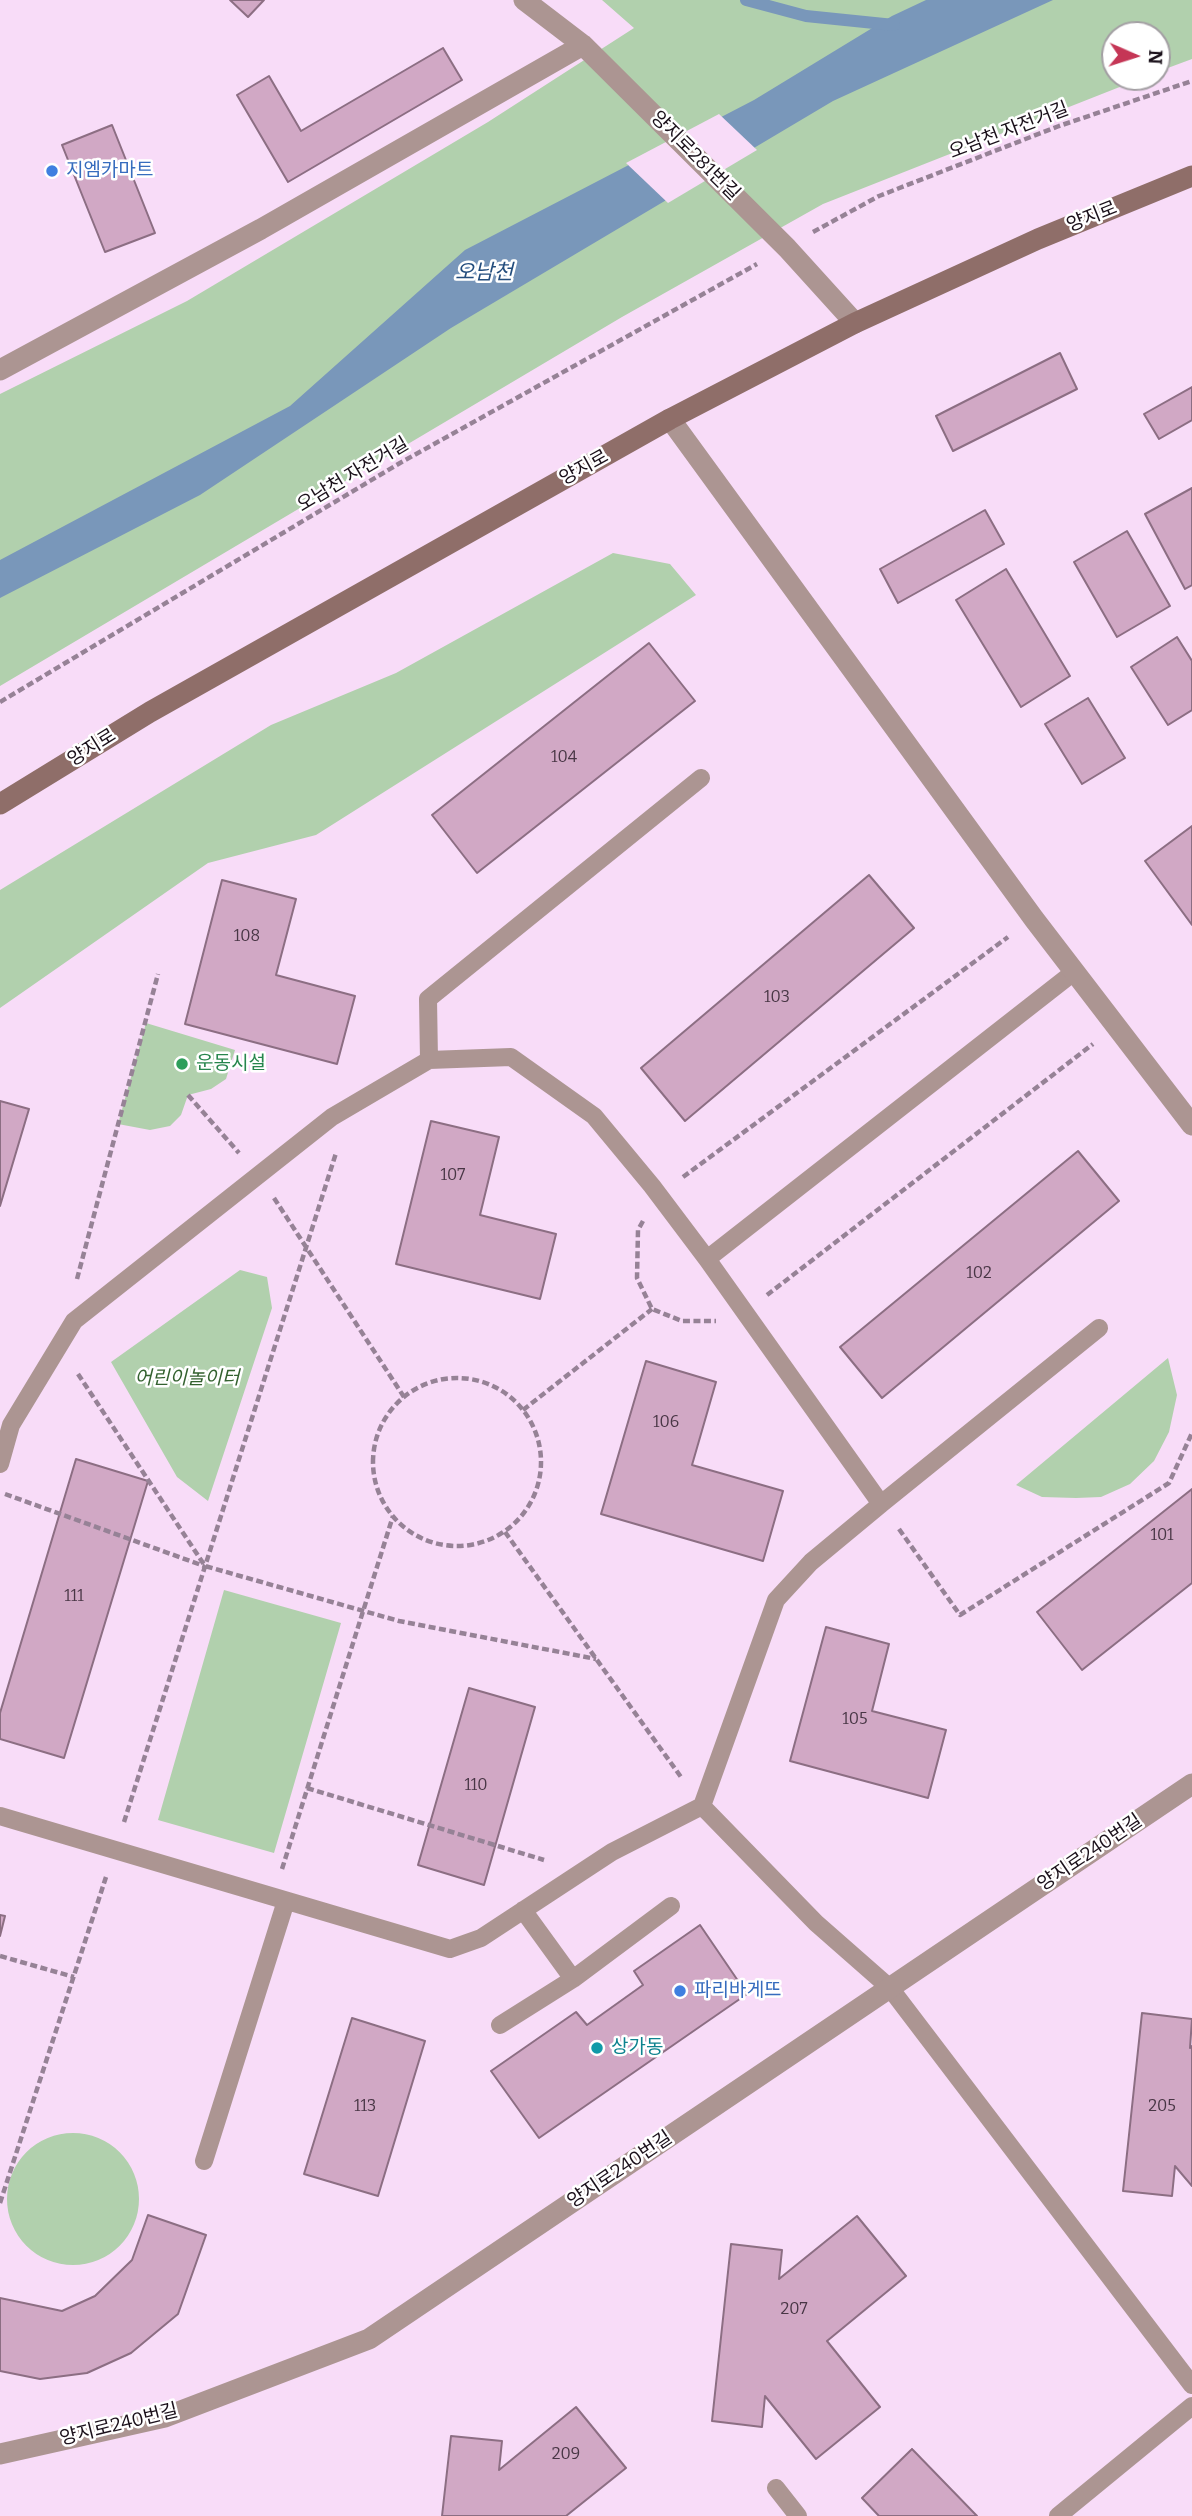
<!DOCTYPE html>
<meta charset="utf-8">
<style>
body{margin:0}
#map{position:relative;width:1192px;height:2516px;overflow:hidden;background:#f8dcf8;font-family:Bitter,serif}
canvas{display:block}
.north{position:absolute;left:1101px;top:21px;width:70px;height:70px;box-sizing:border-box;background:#fff;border:2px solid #a39fa3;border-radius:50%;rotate:93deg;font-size:19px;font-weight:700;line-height:28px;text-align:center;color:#1a101a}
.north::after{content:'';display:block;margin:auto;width:24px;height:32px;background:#c53656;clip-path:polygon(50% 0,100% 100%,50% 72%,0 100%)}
</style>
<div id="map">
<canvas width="1192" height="2516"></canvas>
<div class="north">N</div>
</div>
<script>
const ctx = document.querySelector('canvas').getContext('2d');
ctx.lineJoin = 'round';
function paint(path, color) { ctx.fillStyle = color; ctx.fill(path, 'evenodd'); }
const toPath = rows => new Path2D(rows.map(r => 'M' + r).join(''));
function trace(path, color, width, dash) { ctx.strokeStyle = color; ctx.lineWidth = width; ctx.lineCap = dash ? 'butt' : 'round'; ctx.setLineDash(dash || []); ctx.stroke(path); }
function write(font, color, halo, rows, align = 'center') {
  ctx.font = font + ' Bitter,"Noto Sans KR",serif'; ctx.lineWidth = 5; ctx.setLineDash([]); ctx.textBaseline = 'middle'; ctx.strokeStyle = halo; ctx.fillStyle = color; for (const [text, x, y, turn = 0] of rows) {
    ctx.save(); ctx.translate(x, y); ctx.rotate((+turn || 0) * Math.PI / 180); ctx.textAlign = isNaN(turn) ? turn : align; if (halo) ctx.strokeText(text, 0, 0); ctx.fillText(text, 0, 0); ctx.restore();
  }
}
const green = toPath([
 [602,0,1192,0,1192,59,1157,72,1157,35,1115,35,1115,77,1145,77,823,204,622,317,0,686,0,394,187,301,488,122,634,28],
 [613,553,670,564,696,595,316,835,208,863,0,1008,0,890,271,725,396,673],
 [146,1023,235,1050,226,1079,211,1089,188,1095,181,1115,170,1126,150,1130,118,1124],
 [240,1270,267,1277,272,1308,208,1501,177,1477,111,1362],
 [1168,1358,1177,1395,1169,1432,1154,1461,1130,1484,1101,1497,1076,1498,1042,1497,1016,1485],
 [224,1590,341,1623,274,1853,158,1820],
 '7 2199a66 66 0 1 1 132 0a66 66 0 1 1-132 0Z'
]);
const water = toPath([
 [926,0,1053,0,833,101,451,328,200,495,0,598,0,560,290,406,465,250,754,100,892,16]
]);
const pier = toPath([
 [719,114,757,150,668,203,626,163]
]);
const stream = toPath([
 [746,0,806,16,894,25]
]);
const building = toPath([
 [230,0,264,0,248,17,230,0],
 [443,48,462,80,288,182,237,95,269,76,301,131,443,48],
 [112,125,155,233,105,252,62,145,112,125],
 [1060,353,1077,389,953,451,936,416,1060,353],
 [1192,387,1192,420,1159,439,1144,414,1192,387],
 [1192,488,1192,585,1185,589,1145,514,1192,488],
 [985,510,1004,544,898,603,880,569,985,510],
 [1127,531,1170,606,1117,637,1074,562,1127,531],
 [1006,569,1070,676,1021,707,956,600,1006,569],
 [1177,637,1192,661,1192,710,1168,725,1131,667,1177,637],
 [649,643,695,701,477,873,432,815,649,643],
 [1088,698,1125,758,1082,784,1045,724,1088,698],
 [1192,826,1192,925,1145,861,1192,826],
 [869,875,914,928,685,1121,641,1068,869,875],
 [222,880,296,899,276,975,355,996,337,1064,185,1024,222,880],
 [0,1101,29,1109,0,1206,0,1101],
 [431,1121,499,1137,480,1215,556,1234,540,1299,396,1264,431,1121],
 [1078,1151,1119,1201,882,1398,840,1347,1078,1151],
 [646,1361,716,1382,692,1465,783,1491,763,1561,601,1514,646,1361],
 [76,1459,148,1481,64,1758,0,1739,0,1713,76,1459],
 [1192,1489,1192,1583,1082,1670,1037,1612,1192,1489],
 [826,1627,889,1644,872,1711,946,1730,928,1798,790,1761,826,1627],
 [469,1688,535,1707,484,1885,418,1865,469,1688],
 [0,1915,5,1916,0,1936,0,1915],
 [700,1925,747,1994,539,2138,491,2071,576,2012,587,2025,643,1985,634,1971,700,1925],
 [1142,2013,1192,2019,1190,2048,1192,2046,1192,2186,1175,2166,1172,2196,1123,2191,1142,2013],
 [352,2018,425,2041,378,2196,304,2174,352,2018],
 [148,2215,206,2235,178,2314,131,2353,87,2373,40,2379,0,2371,0,2298,62,2311,95,2296,132,2260,148,2215],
 [857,2216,906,2276,827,2341,880,2407,816,2459,765,2396,762,2427,712,2421,731,2244,782,2250,779,2279,857,2216],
 [576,2407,626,2468,566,2516,442,2516,451,2436,502,2441,499,2470,576,2407],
 [912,2449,977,2516,879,2516,862,2498,912,2449]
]);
const path = toPath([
 [813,232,879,196,1059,126,1192,81],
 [0,702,400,463,757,264],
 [188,1095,239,1153],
 [683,1177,1008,937],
 [274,1198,404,1397],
 [643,1221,638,1230,637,1278,652,1309,682,1321,716,1321],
 [77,1279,158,974],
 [767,1295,1093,1044],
 [78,1374,205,1566,399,1621,596,1659],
 '373 1462a84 84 0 1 1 168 0a84 84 0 1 1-168 0Z',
 [523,1410,652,1309],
 [5,1494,204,1566],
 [899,1529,960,1615,1169,1483,1192,1433],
 [505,1532,681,1777],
 [307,1788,544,1860],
 [124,1822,336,1153],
 [282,1869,393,1516],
 [0,1956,74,1977],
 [0,2203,106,1877]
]);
const lane = toPath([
 [429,1060,428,999,701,778],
 [707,1259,1074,972],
 [0,1464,11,1425,74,1321,332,1117,429,1060,511,1057,594,1116,652,1186,707,1259,881,1504,811,1562,776,1600,702,1806,612,1852,481,1938,450,1949,0,1816],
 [881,1504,1099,1328],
 [702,1806,816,1923,890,1988,1192,2385],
 [523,1910,573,1979],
 [500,2025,573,1979,671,1906],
 [204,2161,286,1901],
 [776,2488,798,2516],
 [1058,2516,1192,2406]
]);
const street = toPath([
 [524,0,583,45,787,248,855,323],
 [0,370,261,229,583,45],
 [670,419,1034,919,1192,1125],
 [0,2454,165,2417,369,2339,1192,1784]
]);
const secondary = toPath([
 [0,804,150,712,670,419,855,323,1038,239,1192,176]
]);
const markers = [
 [52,171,7,"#3f7fe0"],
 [182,1064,7,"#2e9e5b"],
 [680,1991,7,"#3f7fe0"],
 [597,2048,7,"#0f9aa8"]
];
const numberNames = [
 ["104",564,758],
 ["108",247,937],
 ["103",777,998],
 ["107",453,1176],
 ["102",979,1274],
 ["106",666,1423],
 ["101",1162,1536],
 ["111",74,1597],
 ["105",855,1720],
 ["110",476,1786],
 ["113",365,2107],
 ["205",1162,2107],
 ["207",794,2310],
 ["209",566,2455]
];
const streetNames = [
 ["오남천 자전거길",1009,131,-21],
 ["양지로281번길",695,156,45],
 ["양지로",1092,217,-22],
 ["양지로",584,468,-29],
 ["오남천 자전거길",353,475,-31],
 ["양지로",92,748,-32],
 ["양지로240번길",1090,1853,-34],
 ["양지로240번길",620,2170,-34],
 ["양지로240번길",119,2425,-14]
];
const shopNames = [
 ["지엠카마트",66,171],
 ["파리바게뜨",694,1991]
];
const leisureNames = [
 ["운동시설",196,1064]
];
const parkNames = [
 ["어린이놀이터",187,1379]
];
const cultureNames = [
 ["상가동",611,2048]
];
const waterNames = [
 ["오남천",484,273]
];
paint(green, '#b1d0ad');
paint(water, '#7997ba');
paint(pier, '#f8dcf8');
trace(stream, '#7997ba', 12);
paint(building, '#d1a8c5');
trace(building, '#8c6e83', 2);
trace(path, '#968296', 4.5, [7, 3.5]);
trace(lane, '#ac9592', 18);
trace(street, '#ac9592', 21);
trace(secondary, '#8f6e69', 21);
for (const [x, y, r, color] of markers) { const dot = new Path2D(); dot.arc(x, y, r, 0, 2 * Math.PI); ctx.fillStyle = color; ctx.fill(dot); trace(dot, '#fff', 2.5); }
write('16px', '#483645', null, numberNames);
write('19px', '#1a101a', '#fff', streetNames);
write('19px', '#366cbe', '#fff', shopNames, 'left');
write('19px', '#27864d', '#fff', leisureNames, 'left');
write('italic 19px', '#346230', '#fff', parkNames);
write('19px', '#0d838f', '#fff', cultureNames, 'left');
write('italic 21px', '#234d7d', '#fff', waterNames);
</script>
